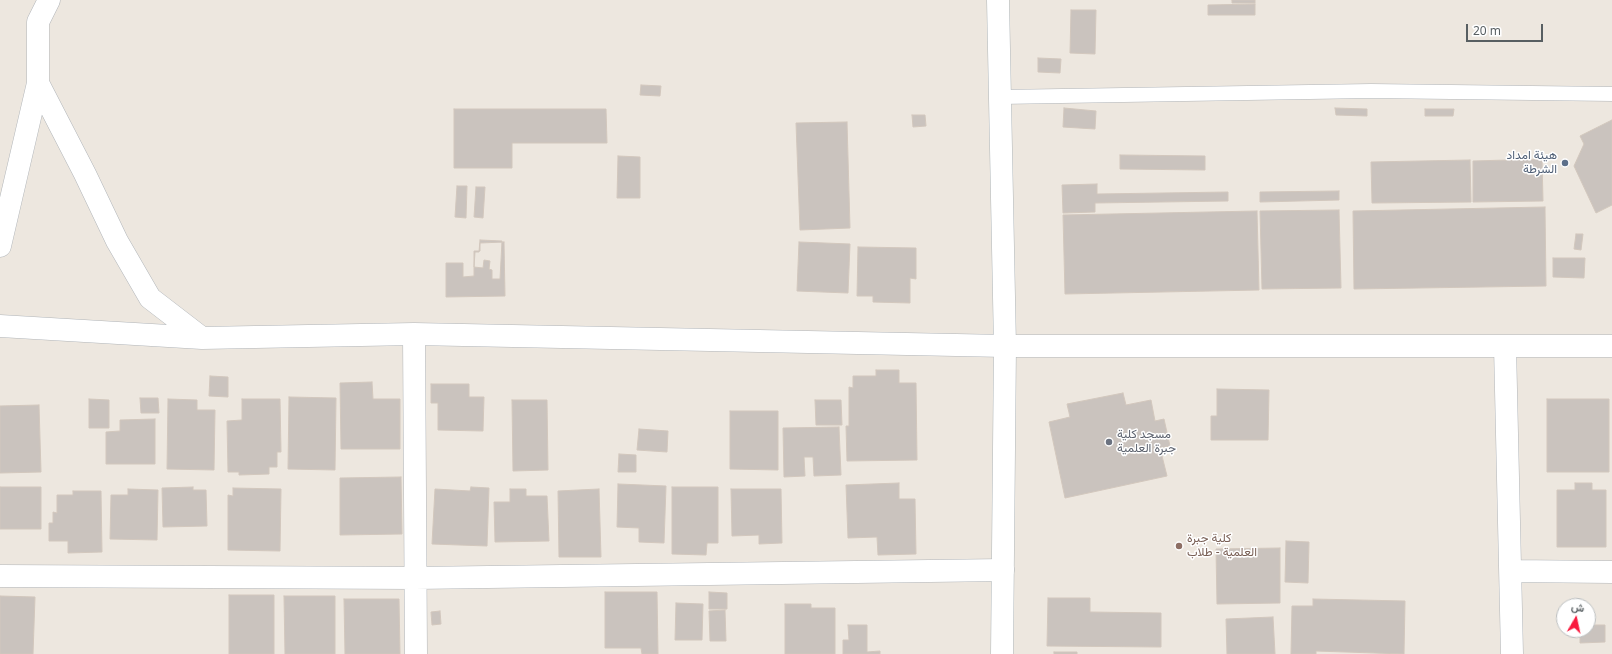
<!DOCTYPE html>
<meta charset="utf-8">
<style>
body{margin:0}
#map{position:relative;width:1612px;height:654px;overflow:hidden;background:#ede7df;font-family:"Noto Sans",Vazirmatn,sans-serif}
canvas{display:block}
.north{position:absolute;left:1556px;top:598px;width:40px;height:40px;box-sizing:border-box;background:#fff;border:1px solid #bcbfc0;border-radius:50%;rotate:9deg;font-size:11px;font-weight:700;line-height:16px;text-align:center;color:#585f62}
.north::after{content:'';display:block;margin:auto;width:14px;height:18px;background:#f91a3e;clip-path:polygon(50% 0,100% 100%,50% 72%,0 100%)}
.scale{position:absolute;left:1466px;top:24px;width:77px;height:18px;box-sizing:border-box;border:2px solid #585f62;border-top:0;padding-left:5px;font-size:12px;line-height:14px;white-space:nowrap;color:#585f62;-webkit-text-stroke:3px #fff;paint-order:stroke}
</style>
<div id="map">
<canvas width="1612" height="654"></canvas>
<div class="north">ش</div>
<div class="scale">20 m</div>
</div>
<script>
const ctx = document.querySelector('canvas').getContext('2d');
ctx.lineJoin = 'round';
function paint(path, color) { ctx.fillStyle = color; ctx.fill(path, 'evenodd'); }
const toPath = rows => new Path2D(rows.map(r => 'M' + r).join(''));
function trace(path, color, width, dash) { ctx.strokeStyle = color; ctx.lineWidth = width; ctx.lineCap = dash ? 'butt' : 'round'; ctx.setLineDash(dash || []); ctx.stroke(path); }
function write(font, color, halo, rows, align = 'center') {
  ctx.font = font + ' "Noto Sans",Vazirmatn,sans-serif'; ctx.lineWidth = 3; ctx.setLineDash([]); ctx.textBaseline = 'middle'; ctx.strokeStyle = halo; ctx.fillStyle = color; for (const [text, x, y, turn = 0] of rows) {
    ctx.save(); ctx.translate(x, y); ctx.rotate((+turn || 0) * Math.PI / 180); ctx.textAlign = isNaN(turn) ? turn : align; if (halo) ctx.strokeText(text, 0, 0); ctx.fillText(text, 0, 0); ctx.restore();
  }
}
const building = toPath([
 [1232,0,1255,0,1255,3,1232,3,1232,0],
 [1255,4,1255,15,1208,15,1208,5,1255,4],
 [1071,10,1096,10,1095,54,1070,53,1071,10],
 [1038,58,1061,59,1060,73,1038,72,1038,58],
 [641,85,661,86,660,96,640,95,641,85],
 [1064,108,1096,111,1095,129,1063,127,1064,108],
 [1335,108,1367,109,1367,116,1336,115,1335,108],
 [454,109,606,109,607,143,512,143,512,168,454,168,454,109],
 [1425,109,1454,109,1453,116,1425,116,1425,109],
 [912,115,925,115,926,126,913,127,912,115],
 [1612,120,1612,205,1596,213,1574,166,1584,144,1580,136,1612,120],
 [847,122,850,228,800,230,796,123,847,122],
 [1120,155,1205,156,1205,170,1120,169,1120,155],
 [618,156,640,157,640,198,617,198,618,156],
 [1542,159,1543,201,1473,202,1473,161,1542,159],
 [1470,160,1471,202,1372,203,1371,162,1470,160],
 [1097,184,1097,194,1228,192,1228,201,1095,203,1095,212,1063,213,1062,185,1097,184],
 [457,186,467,186,466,218,455,217,457,186],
 [476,187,485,187,483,218,474,217,476,187],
 [1339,191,1339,200,1260,202,1260,192,1339,191],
 [1545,207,1546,286,1354,289,1353,211,1545,207],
 [1339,210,1341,288,1262,289,1260,211,1339,210],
 [1257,211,1259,290,1065,294,1063,215,1257,211],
 [1576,234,1583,234,1581,250,1574,249,1576,234],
 [480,240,502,241,500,279,492,279,492,270,489,269,490,261,484,260,483,268,474,267,475,252,479,252,480,240],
 [504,242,505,296,446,297,446,263,463,263,463,277,474,276,474,251,480,251,480,243,504,242],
 [799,242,850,244,848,293,797,291,799,242],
 [858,247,916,248,916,279,910,278,910,303,873,302,873,296,857,296,858,247],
 [1553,258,1585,258,1584,278,1553,277,1553,258],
 [876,370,899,370,899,383,916,383,917,460,847,461,846,426,849,426,849,387,853,388,853,376,876,376,876,370],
 [210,376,228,377,228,397,209,396,210,376],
 [372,382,373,399,400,399,400,449,341,449,340,383,372,382],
 [431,384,469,384,469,397,484,397,483,431,438,430,438,403,431,403,431,384],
 [1217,389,1269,390,1268,440,1211,440,1211,416,1217,416,1217,389],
 [1123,393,1126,405,1151,400,1155,421,1164,419,1170,446,1160,448,1167,476,1065,498,1049,422,1070,417,1067,404,1123,393],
 [289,397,336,398,335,470,288,469,289,397],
 [140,398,158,398,159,413,141,413,140,398],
 [89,399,109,400,109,428,89,428,89,399],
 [168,399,197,400,197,410,215,410,214,470,167,469,168,399],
 [242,399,280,399,281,452,277,452,277,467,269,467,269,474,239,475,239,472,228,472,227,421,242,420,242,399],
 [1547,399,1609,399,1609,472,1547,472,1547,399],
 [512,400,547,400,548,470,513,471,512,400],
 [815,400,841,400,842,425,816,425,815,400],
 [39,405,41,472,0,473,0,406,39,405],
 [730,411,778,411,778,470,730,469,730,411],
 [155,419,155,464,106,464,106,432,120,431,120,420,155,419],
 [839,427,841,475,814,476,813,457,804,457,805,476,784,477,783,428,839,427],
 [639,429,668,431,667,452,637,450,639,429],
 [619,454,636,455,636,472,618,472,619,454],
 [401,477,402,534,340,535,340,478,401,477],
 [899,483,899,499,915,499,916,554,878,555,877,537,848,538,846,485,899,483],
 [1575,483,1592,483,1592,490,1606,490,1606,547,1557,547,1557,490,1575,490,1575,483],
 [618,484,666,486,664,543,639,542,639,528,617,527,618,484],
 [0,487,41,487,41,529,0,529,0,487],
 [193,487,193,490,206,490,207,526,163,527,162,488,193,487],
 [471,487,489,488,487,546,432,544,435,489,470,491,471,487],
 [672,487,718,487,718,543,707,543,706,555,672,554,672,487],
 [233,488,281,489,280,551,228,550,228,495,233,496,233,488],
 [128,489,158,490,157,540,110,539,111,495,128,495,128,489],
 [510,489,526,489,526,496,547,496,549,541,495,542,494,502,510,502,510,489],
 [599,489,601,557,559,557,558,491,599,489],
 [731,489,781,489,782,543,759,544,759,535,732,536,731,489],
 [73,491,101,491,102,552,68,553,68,541,49,541,49,523,53,523,53,512,57,513,57,495,73,495,73,491],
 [1286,541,1309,542,1308,583,1285,582,1286,541],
 [1280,548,1280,603,1217,604,1216,549,1280,548],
 [605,592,657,592,658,654,642,654,641,648,605,648,605,592],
 [709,592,727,593,727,609,709,609,709,592],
 [229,595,274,595,274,654,229,654,229,595],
 [0,596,35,597,33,654,0,654,0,596],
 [284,596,335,596,335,654,285,654,284,596],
 [1048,598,1090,598,1090,612,1161,613,1161,647,1047,646,1048,598],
 [344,599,399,599,400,654,345,654,344,599],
 [1313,599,1405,601,1404,654,1316,651,1316,654,1291,654,1292,606,1313,606,1313,599],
 [676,603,703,604,702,640,675,640,676,603],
 [785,604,811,604,811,608,835,608,835,654,785,654,785,604],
 [725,610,726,641,710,641,709,611,725,610],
 [440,611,441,624,432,625,431,612,440,611],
 [1273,617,1275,654,1227,654,1226,619,1273,617],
 [848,625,867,625,867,652,880,651,880,654,843,654,843,640,849,640,848,625],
 [1588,625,1605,625,1605,642,1580,643,1580,630,1588,630,1588,625],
 [1054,652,1077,652,1077,654,1054,654,1054,652]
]);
const lane = toPath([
 [1000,97,1371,91,1612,94]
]);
const street = toPath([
 [38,83,85,174,117,241,150,298,202,338],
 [0,246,38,83,38,22,49,0],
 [0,326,202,338,414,334,1005,346,1612,346],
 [414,334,416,654],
 [1505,346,1512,654],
 [1511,571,1612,572],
 [0,576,415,578,1003,570]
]);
const secondary = toPath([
 [998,0,1005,346,1002,654]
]);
const markers = [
 [1565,163,4,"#5c6f8a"],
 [1109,442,4,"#6b7280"],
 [1179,546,4,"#8d6e63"]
];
const serviceNames = [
 ["هيئة امداد",1557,156],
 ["الشرطة",1557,170]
];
const worshipNames = [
 ["مسجد كلية",1117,435],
 ["جبرة العلمية",1117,449]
];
const educationNames = [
 ["كلية جبرة",1187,539],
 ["العلمية - طلاب",1187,553]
];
paint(building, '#cac3be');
trace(building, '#d2c7bd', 1);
trace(lane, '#b1b5b9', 15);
trace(street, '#b1b5b9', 23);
trace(secondary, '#afb6b9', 23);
trace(lane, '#fff', 14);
trace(street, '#fff', 22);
trace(secondary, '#fff', 22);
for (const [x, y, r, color] of markers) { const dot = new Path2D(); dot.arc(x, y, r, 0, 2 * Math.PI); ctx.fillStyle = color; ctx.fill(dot); trace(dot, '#fff', 1.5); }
write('12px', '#4e5e75', '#fff', serviceNames, 'right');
write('12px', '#5b616d', '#fff', worshipNames, 'left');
write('12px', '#785e54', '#fff', educationNames, 'left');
</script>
